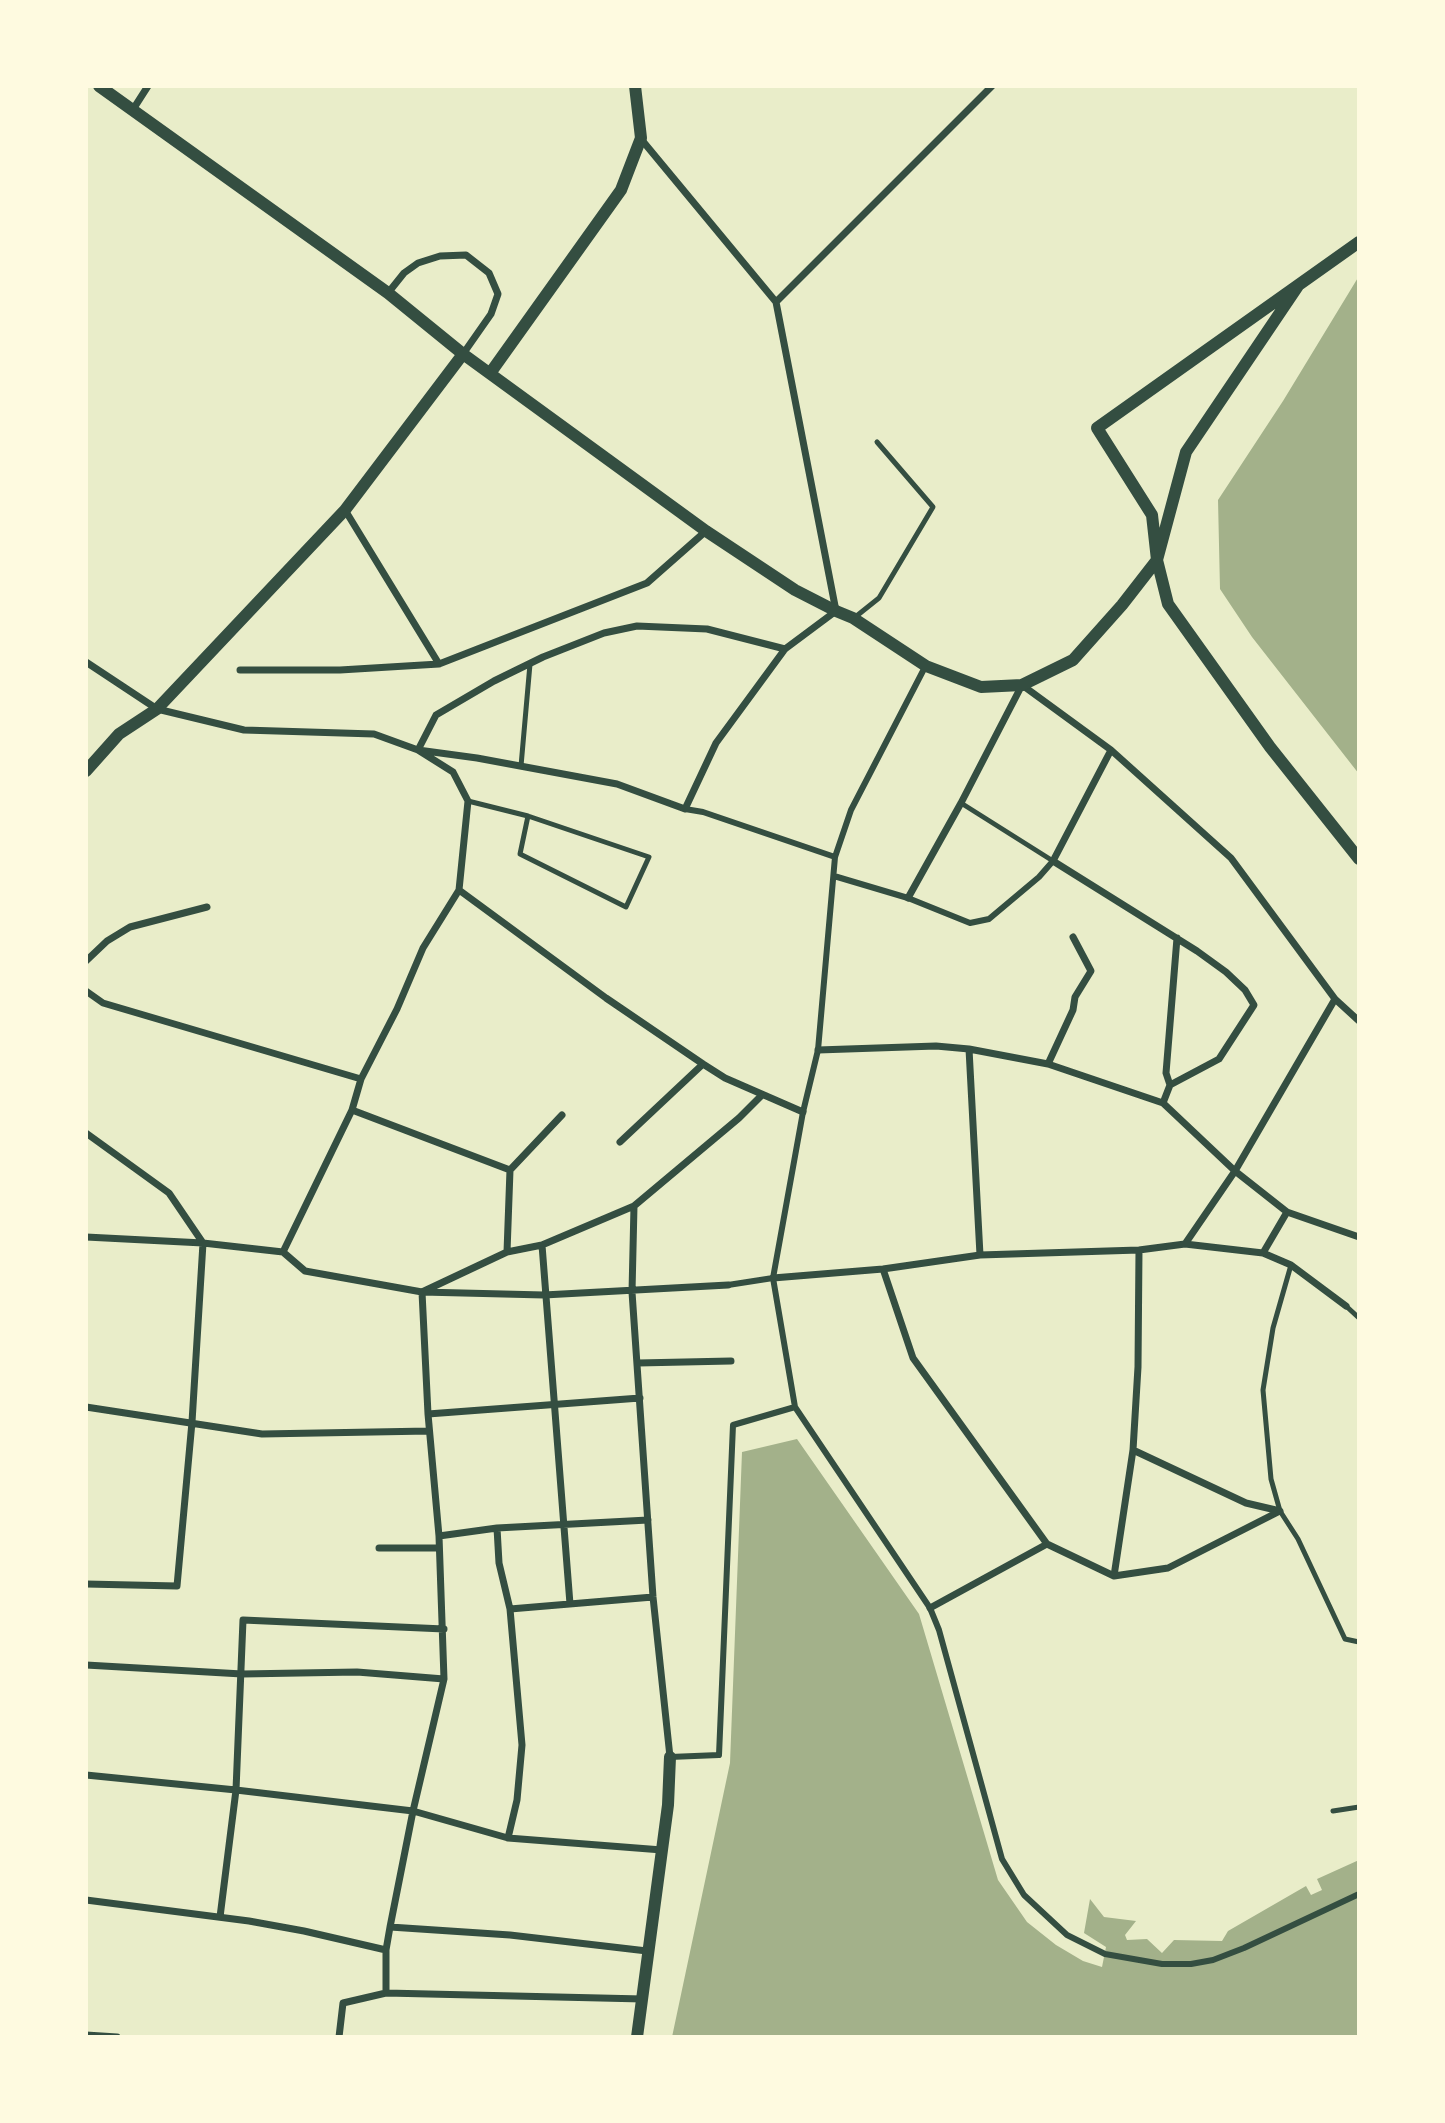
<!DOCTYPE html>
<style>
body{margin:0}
#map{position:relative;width:1445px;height:2123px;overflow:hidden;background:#e9edc9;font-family:"Roboto Condensed",sans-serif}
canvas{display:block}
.frame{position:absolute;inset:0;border:88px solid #fefae0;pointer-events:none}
</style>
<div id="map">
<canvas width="1445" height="2123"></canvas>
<div class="frame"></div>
</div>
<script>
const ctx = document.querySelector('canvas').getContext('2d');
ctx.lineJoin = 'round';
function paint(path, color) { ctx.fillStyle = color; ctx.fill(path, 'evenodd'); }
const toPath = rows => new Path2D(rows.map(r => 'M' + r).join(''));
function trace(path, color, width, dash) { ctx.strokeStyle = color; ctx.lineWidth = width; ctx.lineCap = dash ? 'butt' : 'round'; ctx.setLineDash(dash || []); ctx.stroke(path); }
const water = toPath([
 [1359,276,1359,774,1252,637,1220,589,1218,500,1283,401],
 [797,1439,919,1614,998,1880,1027,1922,1056,1945,1083,1961,1102,1967,1106,1947,1084,1933,1090,1899,1104,1917,1136,1921,1125,1935,1127,1940,1147,1939,1162,1953,1174,1940,1222,1941,1228,1931,1306,1886,1311,1895,1322,1890,1317,1879,1359,1860,1359,2037,672,2037,730,1763,742,1452]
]);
const service = toPath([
 [854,618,879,598,933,507,877,442],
 [521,766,530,664],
 [468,801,528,816,649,857,626,907,520,854,528,816],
 [961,803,1053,861],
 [1291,1265,1273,1328,1263,1390,1271,1479,1280,1511,1298,1539,1345,1639,1359,1642],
 [1346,1306,1359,1318],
 [1333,1811,1359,1807]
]);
const pedestrian = toPath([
 [925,667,851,810,835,857,818,1050,803,1112,773,1278,795,1407,930,1608,939,1630,1002,1859,1024,1895,1067,1935,1105,1954,1162,1964,1191,1964,1213,1960,1244,1948,1359,1894],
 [685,809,703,812,835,857],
 [834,876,908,898,970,923,989,919,1039,877,1053,861],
 [728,1285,773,1278],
 [670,1757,719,1755,733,1425,795,1407]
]);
const minor = toPath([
 [132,111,148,86],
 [388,293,404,273,418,263,440,256,466,255,489,273,498,294,491,314,463,354],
 [776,302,992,86],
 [345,510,439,664,647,583,706,531],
 [86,662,157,709,244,730,374,734,418,750,453,772,468,801,459,890,423,948,397,1009,361,1079,352,1110,283,1252],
 [240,670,340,670,439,664],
 [418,750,477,758,617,784,685,809,716,743,785,649,836,611,776,302,641,139],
 [418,750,436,715,494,681,543,657,604,633,637,626,707,629,785,649],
 [1111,750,1053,861,1197,951,1226,972,1245,990,1254,1005,1219,1059,1170,1085,1163,1103],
 [459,890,606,998,703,1064,725,1078,803,1112],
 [908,898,961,803,1022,685,1111,750,1231,858,1335,999,1359,1021],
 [86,961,107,941,130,927,207,907],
 [86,991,103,1003,361,1079],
 [969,1049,980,1255],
 [818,1050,936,1046,969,1049,1048,1064,1163,1103,1235,1171,1287,1212,1263,1253],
 [1048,1064,1073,1010,1075,997,1091,971,1073,937],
 [1170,1085,1166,1073,1177,938],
 [352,1110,510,1170,507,1252],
 [86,1133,169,1193,203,1243,192,1422,177,1586,86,1584],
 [620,1142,703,1064],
 [510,1170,562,1115],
 [634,1206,632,1292,653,1597,670,1757],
 [1287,1212,1359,1237],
 [86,1237,203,1243,283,1252,305,1271,422,1292,544,1295,728,1285],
 [1185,1244,1235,1171,1335,999],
 [542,1245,570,1604],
 [883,1269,913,1358,1047,1544],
 [773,1278,883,1269,980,1255,1139,1250,1185,1244,1263,1253,1291,1265,1346,1306],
 [638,1363,731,1361],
 [86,1407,262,1434,429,1431],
 [428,1414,640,1398],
 [497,1528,499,1563,510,1609,522,1745,517,1800,508,1838],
 [439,1536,497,1528,648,1520],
 [379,1548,439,1548],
 [1114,1576,1133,1450,1138,1367,1139,1250],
 [930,1608,1047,1544,1114,1576,1168,1568,1280,1511,1246,1503,1133,1450],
 [510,1609,653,1597],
 [86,1665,242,1674,357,1672,444,1679],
 [86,1775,236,1790,413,1811,508,1838,662,1850],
 [86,1900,249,1921,304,1931,386,1950],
 [220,1917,236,1790,243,1620,444,1629],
 [390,1927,510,1935,647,1951],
 [643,1999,386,1993,386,1950,390,1927,413,1811,444,1679,439,1536,428,1414,422,1292,507,1252,542,1245,634,1206,739,1118,762,1095],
 [86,2035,117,2037],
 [339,2037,343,2003,386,1993]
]);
const tertiary = toPath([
 [99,86,388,293,463,354,706,531,795,590,836,611,853,618,926,666,981,687,1022,685,1073,660,1122,605,1157,560,1186,452,1298,286],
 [1359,242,1097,428,1152,515,1157,560,1168,604,1270,747,1359,859],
 [491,372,621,190,641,138,635,86],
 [86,771,119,734,157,709,345,510,463,354],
 [637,2037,668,1805,670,1757]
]);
paint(water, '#a3b18a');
trace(service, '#344e41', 5);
trace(pedestrian, '#344e41', 6);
trace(minor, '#344e41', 7);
trace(tertiary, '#344e41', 12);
</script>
